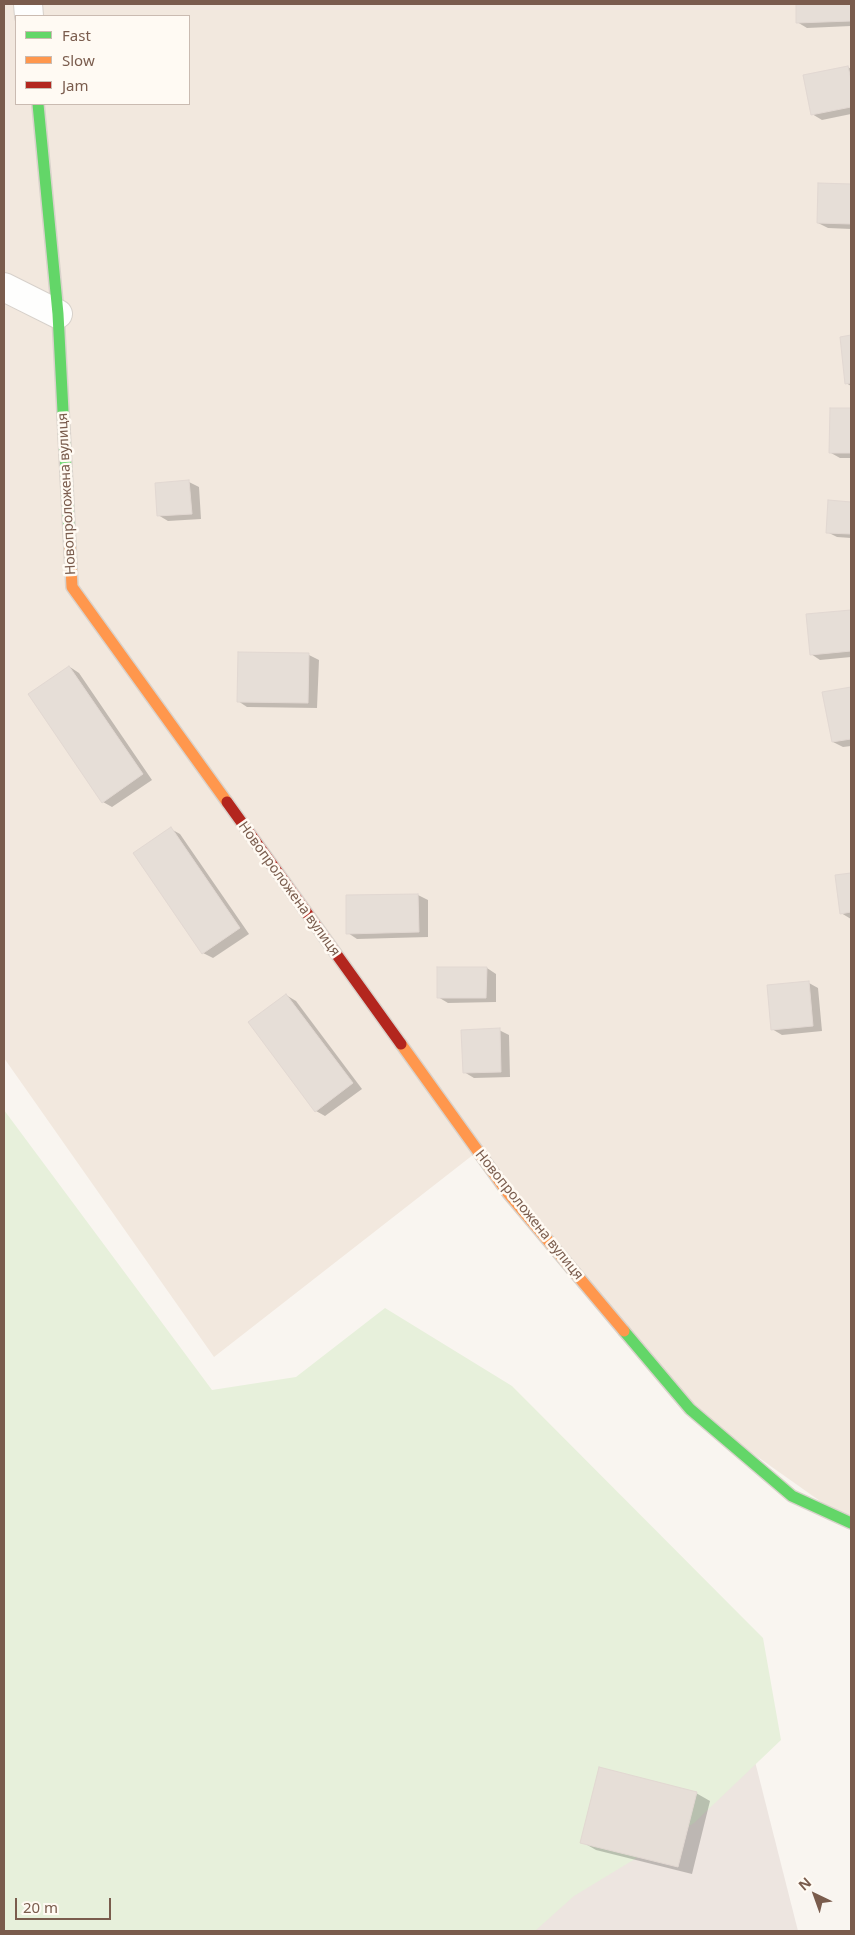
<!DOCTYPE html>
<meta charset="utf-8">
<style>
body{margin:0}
#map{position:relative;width:855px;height:1935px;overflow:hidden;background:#f9f5f0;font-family:"Noto Sans",sans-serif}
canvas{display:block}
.frame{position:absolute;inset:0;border:5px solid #7a5c4d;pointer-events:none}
.legend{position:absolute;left:15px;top:15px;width:175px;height:90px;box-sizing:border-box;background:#fffaf3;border:1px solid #cabbb1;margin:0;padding:6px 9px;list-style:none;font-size:15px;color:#7a5c4d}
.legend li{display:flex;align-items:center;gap:10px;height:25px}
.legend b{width:25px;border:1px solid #cabbb1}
.north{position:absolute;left:790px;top:1870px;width:50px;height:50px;-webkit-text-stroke:4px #fffaf3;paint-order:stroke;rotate:318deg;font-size:14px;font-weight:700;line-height:20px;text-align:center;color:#7a5c4d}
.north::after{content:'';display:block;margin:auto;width:18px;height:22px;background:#7a5c4d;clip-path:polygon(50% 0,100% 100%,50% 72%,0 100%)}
.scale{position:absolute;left:15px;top:1898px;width:96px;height:22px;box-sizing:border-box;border:2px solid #7a5c4d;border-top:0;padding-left:6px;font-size:15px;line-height:18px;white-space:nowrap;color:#7a5c4d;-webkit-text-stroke:4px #fffaf3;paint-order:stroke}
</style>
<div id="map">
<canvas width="855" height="1935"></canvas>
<div class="frame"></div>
<ul class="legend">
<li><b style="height:6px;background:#63d668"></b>Fast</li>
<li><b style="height:6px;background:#ff974d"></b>Slow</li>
<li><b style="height:6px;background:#b3261e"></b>Jam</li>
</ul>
<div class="north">N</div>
<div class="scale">20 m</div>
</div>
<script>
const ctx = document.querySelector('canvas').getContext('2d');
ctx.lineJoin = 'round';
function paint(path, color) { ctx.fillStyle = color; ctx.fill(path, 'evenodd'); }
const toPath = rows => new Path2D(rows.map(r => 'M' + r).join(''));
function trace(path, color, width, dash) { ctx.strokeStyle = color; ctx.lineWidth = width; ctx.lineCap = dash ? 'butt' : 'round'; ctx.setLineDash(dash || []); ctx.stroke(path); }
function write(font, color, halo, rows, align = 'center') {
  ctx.font = font + ' "Noto Sans",sans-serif'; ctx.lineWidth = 5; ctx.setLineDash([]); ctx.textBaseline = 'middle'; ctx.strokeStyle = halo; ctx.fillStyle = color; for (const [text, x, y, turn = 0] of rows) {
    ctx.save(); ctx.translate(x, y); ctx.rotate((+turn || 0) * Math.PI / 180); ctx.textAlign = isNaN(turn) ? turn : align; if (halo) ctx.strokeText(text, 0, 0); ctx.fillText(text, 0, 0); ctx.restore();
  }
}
const residential = toPath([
 [4,4,851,4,851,1523,690,1409,478,1151,214,1357,4,1058],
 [16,16,189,16,189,104,16,104]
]);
const industrial = toPath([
 [746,1726,798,1931,463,1931]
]);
const green = toPath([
 [4,1110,212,1390,296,1377,385,1308,512,1386,763,1638,781,1740,694,1823,574,1896,535,1931,4,1931]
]);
const shadow = toPath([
 [797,4,851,4,851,26,807,28,797,22],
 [848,67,851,69,851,114,822,120,812,114],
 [819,184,851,185,851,229,828,228,818,223],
 [851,337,851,386,846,383,842,338],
 [831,409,851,409,851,458,840,458,831,453],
 [189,482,199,487,201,519,168,521,158,515],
 [829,501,851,503,851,538,837,537,827,532],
 [851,611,851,657,820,660,811,654,807,615],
 [309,655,319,660,317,708,247,707,238,701],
 [70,667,79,673,152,780,112,807,103,802],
 [851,688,851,746,843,747,833,742,824,693],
 [171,829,180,834,249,934,213,958,203,953],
 [851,874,851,919,841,913,837,876],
 [418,895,428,900,428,937,357,939,348,933],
 [487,968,496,974,496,1002,448,1003,438,997],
 [809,983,818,988,822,1031,782,1035,772,1029],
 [286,995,296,1001,362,1089,325,1116,316,1111],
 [499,1030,509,1035,510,1077,474,1078,464,1072],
 [696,1793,710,1801,692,1874,596,1850,582,1842]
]);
const building = toPath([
 [796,4,851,4,851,21,796,23,796,4],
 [848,66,851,80,851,107,811,115,803,75,848,66],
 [818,183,851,184,851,224,817,223,818,183],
 [851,335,851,383,845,384,840,337,851,335],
 [830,408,851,408,851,453,829,453,830,408],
 [189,480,192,514,157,516,155,483,189,480],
 [828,500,851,502,851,534,826,533,828,500],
 [851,610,851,651,810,655,806,614,851,610],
 [238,652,309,653,308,703,237,702,238,652],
 [69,666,143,774,102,803,28,694,69,666],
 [851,687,851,739,832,742,822,692,851,687],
 [171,827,240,928,202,954,133,853,171,827],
 [851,873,851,912,840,914,835,875,851,873],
 [418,894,419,932,346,934,346,895,418,894],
 [437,967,487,967,486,998,437,998,437,967],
 [809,981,813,1026,771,1030,767,985,809,981],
 [286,994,353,1083,315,1112,248,1022,286,994],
 [500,1028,501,1072,463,1073,461,1030,500,1028],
 [599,1767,697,1792,678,1867,580,1843,599,1767]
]);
const street = toPath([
 [28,4,29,16],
 [4,287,58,314]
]);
const fast = toPath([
 [38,104,58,314,69,529],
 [624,1331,690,1409,792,1496,851,1523]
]);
const slow = toPath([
 [69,529,72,587,227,802],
 [401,1044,508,1193,624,1331]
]);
const jam = toPath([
 [227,802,401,1044]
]);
const streetNames = [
 ["Новопроложена вулиця",67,494,-93],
 ["Новопроложена вулиця",289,889,54],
 ["Новопроложена вулиця",529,1215,51]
];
paint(residential, '#f2e8de');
paint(industrial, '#ede5e0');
paint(green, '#e7f0db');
paint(shadow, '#0003');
paint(building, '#e6ded7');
trace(building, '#e2d8d2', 1);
trace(street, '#d7d1cb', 30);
trace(fast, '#d9d2cb', 14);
trace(slow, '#d9d2cb', 14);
trace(jam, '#d9d2cb', 14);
trace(street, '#fefefd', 28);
trace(fast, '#63d668', 11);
trace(slow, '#ff974d', 11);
trace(jam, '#b3261e', 11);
write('14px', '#7a5c4d', '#fffaf3', streetNames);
</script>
